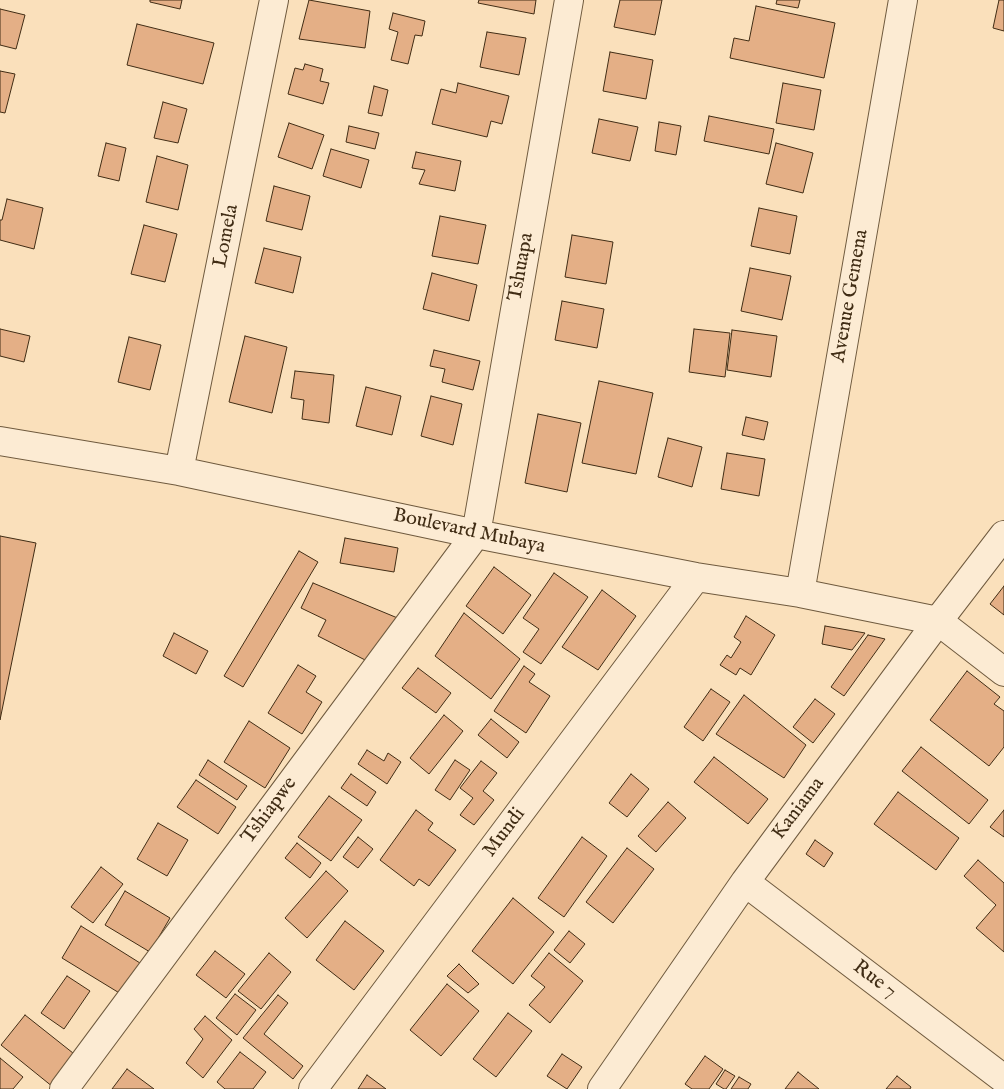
<!DOCTYPE html>
<style>
body{margin:0}
canvas{display:block;background:#fae0bb}
</style>
<canvas width="1004" height="1089"></canvas>
<script>
const ctx = document.querySelector('canvas').getContext('2d');
ctx.lineJoin = 'round';
function paint(path, color) { ctx.fillStyle = color; ctx.fill(path, 'evenodd'); }
const toPath = rows => new Path2D(rows.map(r => 'M' + r).join(''));
function trace(path, color, width, dash) { ctx.strokeStyle = color; ctx.lineWidth = width; ctx.lineCap = dash ? 'butt' : 'round'; ctx.setLineDash(dash || []); ctx.stroke(path); }
function write(font, color, halo, rows, align = 'center') {
  ctx.font = font + ' "IM FELL English",serif'; ctx.lineWidth = 4; ctx.setLineDash([]); ctx.textBaseline = 'middle'; ctx.strokeStyle = halo; ctx.fillStyle = color; for (const [text, x, y, turn = 0] of rows) {
    ctx.save(); ctx.translate(x, y); ctx.rotate((+turn || 0) * Math.PI / 180); ctx.textAlign = isNaN(turn) ? turn : align; if (halo) ctx.strokeText(text, 0, 0); ctx.fillText(text, 0, 0); ctx.restore();
  }
}
const building = toPath([
 [150,0,182,0,180,9,150,2,150,0],
 [309,0,370,11,365,48,299,39,309,0],
 [479,0,536,0,534,14,478,3,479,0],
 [620,0,662,0,655,35,614,27,620,0],
 [777,0,800,0,798,8,776,4,777,0],
 [999,0,1004,0,1004,31,993,28,999,0],
 [756,6,835,23,824,78,730,58,734,38,749,41,756,6],
 [0,9,25,15,16,49,0,45,0,9],
 [393,13,425,21,422,36,415,35,408,64,391,60,398,32,389,29,393,13],
 [137,24,214,43,203,84,127,65,137,24],
 [487,32,526,38,519,75,480,67,487,32],
 [610,52,653,60,646,99,603,91,610,52],
 [305,64,323,69,320,81,329,83,323,104,288,94,295,68,303,70,305,64],
 [0,71,15,74,5,113,0,112,0,71],
 [458,83,509,96,502,124,491,121,487,137,432,124,441,89,456,93,458,83],
 [783,83,821,90,814,130,776,123,783,83],
 [374,86,388,90,382,116,368,113,374,86],
 [163,102,187,109,178,143,154,138,163,102],
 [709,116,774,129,769,154,704,141,709,116],
 [599,119,638,127,630,161,592,153,599,119],
 [659,122,681,126,676,155,655,151,659,122],
 [289,123,324,135,312,169,278,157,289,123],
 [349,126,379,133,375,149,346,142,349,126],
 [106,143,126,148,119,181,98,176,106,143],
 [776,143,813,153,803,193,766,184,776,143],
 [331,149,369,160,361,188,323,176,331,149],
 [416,152,461,161,455,191,419,184,425,170,412,168,416,152],
 [157,156,188,165,178,210,146,202,157,156],
 [274,186,310,196,302,230,266,221,274,186],
 [7,199,43,208,34,249,0,240,0,220,2,220,7,199],
 [759,208,797,216,790,254,751,246,759,208],
 [440,216,486,225,478,264,432,256,440,216],
 [144,225,177,234,165,282,131,274,144,225],
 [572,235,613,242,606,284,565,277,572,235],
 [264,248,301,257,293,293,255,283,264,248],
 [750,268,791,276,782,320,741,311,750,268],
 [432,273,477,285,469,321,423,309,432,273],
 [562,301,604,309,597,348,555,340,562,301],
 [0,329,30,336,24,362,0,356,0,329],
 [694,329,730,333,725,377,689,372,694,329],
 [732,330,777,336,771,377,727,370,732,330],
 [245,336,287,347,272,413,229,402,245,336],
 [129,337,161,345,150,390,118,382,129,337],
 [434,350,480,361,473,390,442,382,445,369,430,366,434,350],
 [295,371,334,375,329,423,302,419,304,400,291,398,295,371],
 [599,381,653,393,636,474,582,463,599,381],
 [366,387,401,396,392,435,356,426,366,387],
 [431,396,462,404,453,445,421,436,431,396],
 [538,414,581,423,567,492,525,483,538,414],
 [746,417,768,422,764,440,742,435,746,417],
 [668,438,702,447,692,487,658,477,668,438],
 [727,453,765,459,759,496,721,489,727,453],
 [0,536,36,543,0,720,0,536],
 [345,538,398,548,394,572,340,563,345,538],
 [299,551,318,562,243,687,224,676,299,551],
 [494,567,531,595,503,634,466,606,494,567],
 [554,573,588,597,541,664,523,652,539,629,523,618,554,573],
 [313,583,400,619,371,663,318,636,326,620,301,608,313,583],
 [1004,586,1004,615,990,604,1004,586],
 [602,590,636,616,598,670,562,647,602,590],
 [464,613,520,659,491,699,435,656,464,613],
 [746,616,775,635,751,675,740,668,736,675,720,665,727,655,731,658,741,642,734,637,746,616],
 [825,626,865,633,852,650,822,644,825,626],
 [174,633,208,651,196,674,163,656,174,633],
 [868,635,885,639,844,696,831,687,868,635],
 [298,665,316,676,306,692,322,702,302,734,268,713,298,665],
 [524,666,535,674,529,682,550,696,526,733,494,711,524,666],
 [418,668,451,693,436,713,402,688,418,668],
 [967,671,1000,697,994,704,1004,711,1004,747,989,766,930,720,967,671],
 [711,689,730,702,703,741,684,727,711,689],
 [744,695,806,745,784,778,716,734,744,695],
 [815,699,835,714,813,743,793,727,815,699],
 [444,715,463,731,429,774,410,758,444,715],
 [491,719,519,742,507,758,478,735,491,719],
 [249,721,290,748,265,788,224,762,249,721],
 [921,747,988,800,969,824,902,771,921,747],
 [367,750,384,761,388,753,401,762,387,784,358,764,367,750],
 [714,757,768,799,748,824,694,782,714,757],
 [208,760,247,786,237,800,199,775,208,760],
 [455,760,470,770,450,800,435,790,455,760],
 [481,761,497,773,483,791,494,800,474,825,460,815,473,798,460,788,481,761],
 [351,774,376,792,367,806,341,788,351,774],
 [631,774,649,789,627,817,609,803,631,774],
 [196,780,236,807,218,834,177,807,196,780],
 [898,792,959,838,936,870,874,824,898,792],
 [329,796,362,820,331,861,298,837,329,796],
 [668,802,686,818,656,852,638,836,668,802],
 [416,810,433,823,428,830,456,850,429,886,419,879,414,886,380,860,416,810],
 [1004,810,1004,837,990,827,1004,810],
 [158,823,188,840,167,876,137,859,158,823],
 [358,837,373,849,358,868,343,857,358,837],
 [582,837,607,856,564,917,538,898,582,837],
 [815,840,833,853,824,867,806,854,815,840],
 [297,843,321,863,310,878,285,858,297,843],
 [627,848,654,869,613,923,586,902,627,848],
 [978,860,1004,883,1004,952,976,928,996,905,964,876,978,860],
 [101,867,123,884,93,923,71,907,101,867],
 [326,871,348,891,307,938,285,918,326,871],
 [125,891,170,918,150,952,105,925,125,891],
 [513,898,554,932,513,984,472,951,513,898],
 [345,921,384,951,354,990,316,960,345,921],
 [81,926,140,963,121,994,62,958,81,926],
 [569,931,585,944,570,963,554,950,569,931],
 [215,951,245,974,226,998,196,975,215,951],
 [269,953,291,972,261,1009,238,991,269,953],
 [549,953,583,981,550,1023,529,1005,545,987,531,976,549,953],
 [459,964,479,984,468,993,447,976,459,964],
 [67,976,90,991,64,1029,41,1013,67,976],
 [447,984,479,1011,441,1056,410,1030,447,984],
 [235,994,256,1010,237,1035,216,1018,235,994],
 [278,995,288,1003,264,1034,303,1066,293,1079,243,1038,278,995],
 [508,1013,532,1031,496,1077,473,1059,508,1013],
 [25,1015,78,1057,53,1087,1,1045,25,1015],
 [205,1016,232,1040,203,1078,186,1063,203,1039,194,1029,205,1016],
 [240,1052,266,1072,253,1089,225,1089,217,1082,240,1052],
 [562,1054,582,1067,567,1089,547,1076,562,1054],
 [705,1056,723,1069,709,1089,692,1089,685,1084,705,1056],
 [0,1058,23,1077,13,1089,0,1089,0,1058],
 [127,1069,154,1089,112,1089,127,1069],
 [725,1070,735,1076,726,1089,724,1089,716,1084,725,1070],
 [798,1072,819,1089,785,1089,798,1072],
 [367,1075,386,1089,358,1089,367,1075],
 [897,1076,911,1087,910,1089,886,1089,897,1076],
 [739,1077,751,1084,748,1089,731,1089,739,1077]
]);
const minor = toPath([
 [0,441,179,471,476,534,696,577,800,593,938,621,1004,672],
 [179,471,274,0],
 [800,593,903,0],
 [745,882,1004,1079],
 [64,1089,476,534,569,0],
 [313,1089,696,577],
 [602,1089,745,882,938,621,1004,535]
]);
const streetNames = [
 ["Lomela",227,236,-79],
 ["Tshuapa",522,267,-80],
 ["Avenue Gemena",851,296,-80],
 ["Boulevard Mubaya",469,532,12],
 ["Kaniama",799,809,-53],
 ["Tshiapwe",270,811,-53],
 ["Mundi",505,833,-53],
 ["Rue 7",874,980,37]
];
paint(building, '#e4af86');
trace(building, '#412d15', 1);
trace(minor, '#6f5a3e', 30);
trace(minor, '#fcebd3', 28);
write('20px', '#412d15', '#fcebd3', streetNames);
</script>
